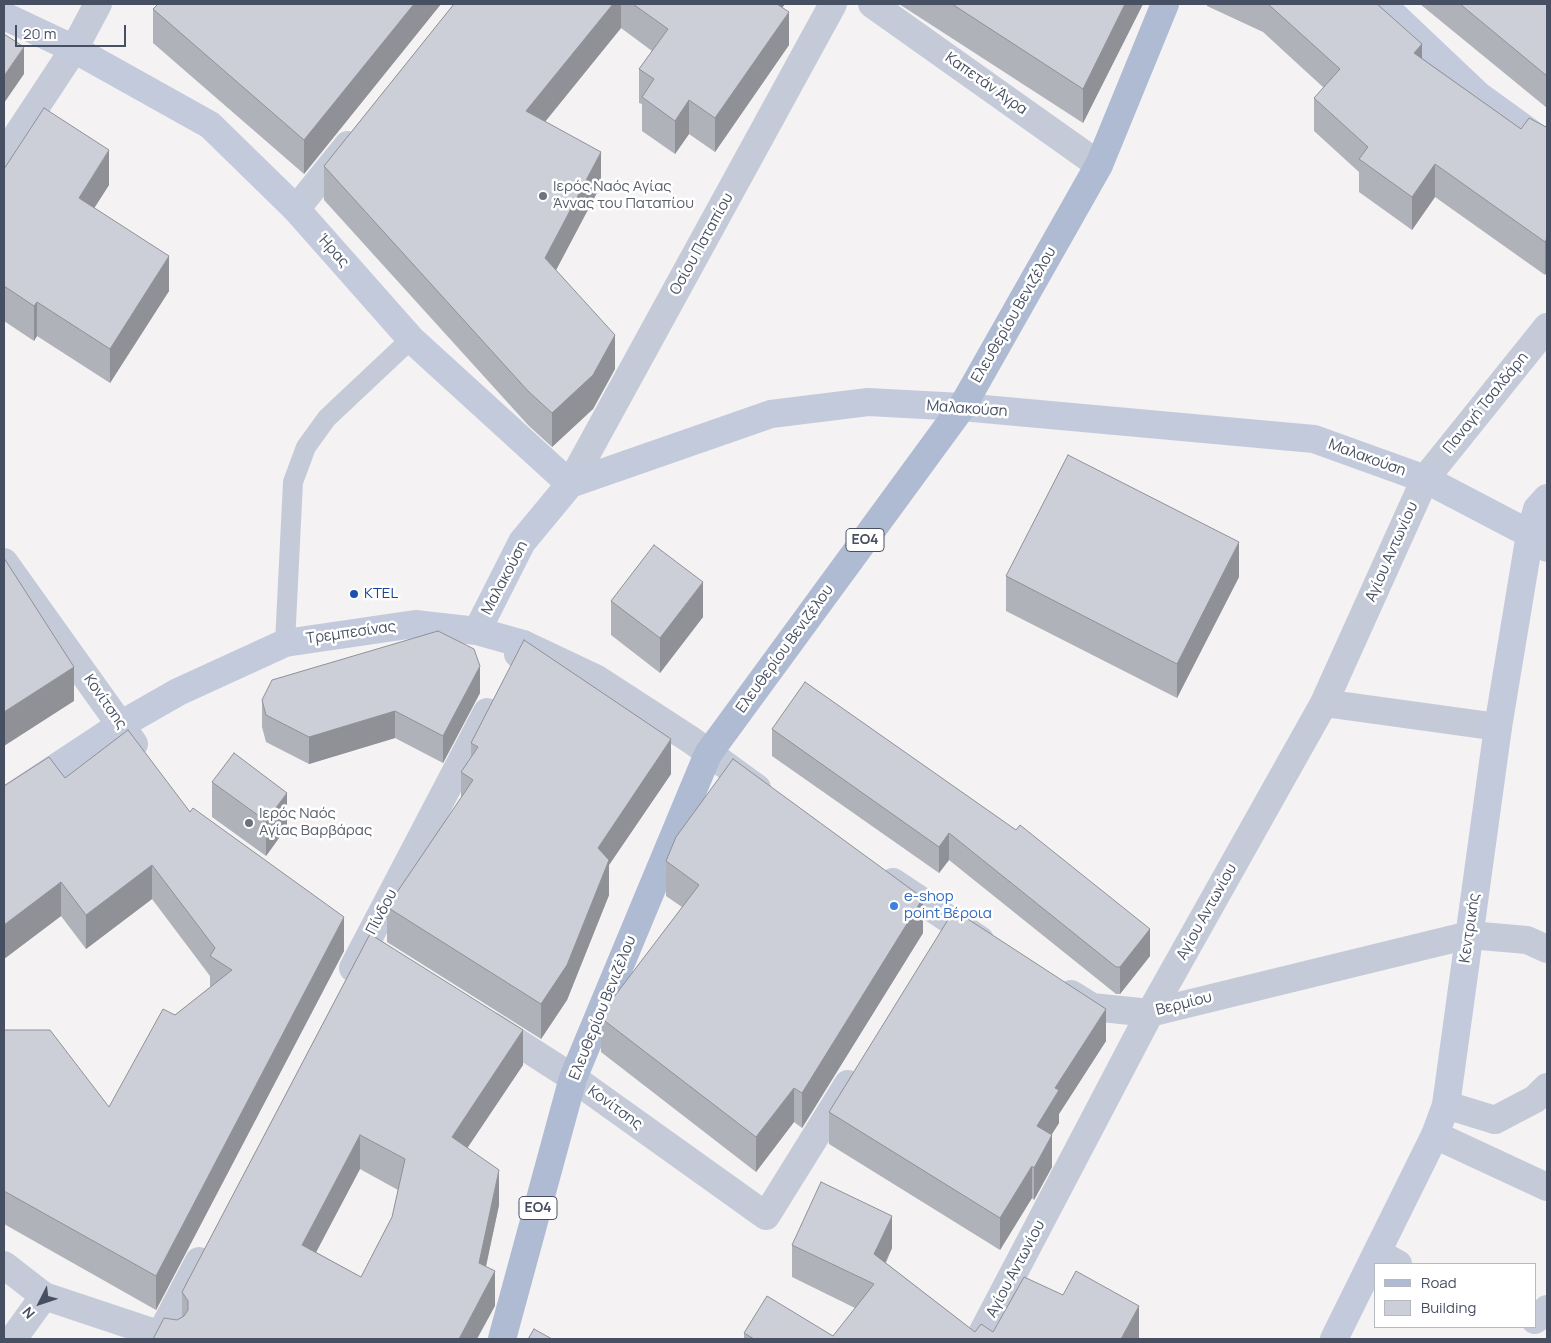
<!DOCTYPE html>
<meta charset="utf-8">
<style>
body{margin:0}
#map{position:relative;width:1551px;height:1343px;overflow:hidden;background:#f4f2f2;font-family:Manrope,sans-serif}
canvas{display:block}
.frame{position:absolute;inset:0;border:5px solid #475062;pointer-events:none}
.legend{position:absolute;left:1374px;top:1263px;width:162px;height:65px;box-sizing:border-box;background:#fff;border:1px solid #b5b9c0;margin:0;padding:6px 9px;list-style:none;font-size:15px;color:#475062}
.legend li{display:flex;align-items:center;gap:10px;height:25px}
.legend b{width:25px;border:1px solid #b5b9c0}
.north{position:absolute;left:15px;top:1278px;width:50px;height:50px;-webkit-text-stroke:4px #fff;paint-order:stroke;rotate:229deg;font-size:14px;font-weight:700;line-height:20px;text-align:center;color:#475062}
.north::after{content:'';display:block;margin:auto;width:18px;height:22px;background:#475062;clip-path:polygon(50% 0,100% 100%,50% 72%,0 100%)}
.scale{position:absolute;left:15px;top:25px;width:111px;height:22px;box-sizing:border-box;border:2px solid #475062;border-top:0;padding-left:6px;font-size:15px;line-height:18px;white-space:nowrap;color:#475062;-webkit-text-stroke:4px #fff;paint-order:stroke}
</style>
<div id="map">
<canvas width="1551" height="1343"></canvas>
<div class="frame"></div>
<ul class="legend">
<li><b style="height:6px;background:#afbad3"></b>Road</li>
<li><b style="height:14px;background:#cdcfd8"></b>Building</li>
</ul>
<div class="north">N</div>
<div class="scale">20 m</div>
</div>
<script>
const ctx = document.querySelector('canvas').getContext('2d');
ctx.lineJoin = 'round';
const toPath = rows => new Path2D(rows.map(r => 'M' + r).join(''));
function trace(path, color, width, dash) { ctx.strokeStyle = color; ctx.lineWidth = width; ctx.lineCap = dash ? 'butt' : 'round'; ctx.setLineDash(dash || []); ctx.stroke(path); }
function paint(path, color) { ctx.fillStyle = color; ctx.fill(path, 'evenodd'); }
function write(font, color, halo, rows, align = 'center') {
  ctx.font = font + ' Manrope,sans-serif'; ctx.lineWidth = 5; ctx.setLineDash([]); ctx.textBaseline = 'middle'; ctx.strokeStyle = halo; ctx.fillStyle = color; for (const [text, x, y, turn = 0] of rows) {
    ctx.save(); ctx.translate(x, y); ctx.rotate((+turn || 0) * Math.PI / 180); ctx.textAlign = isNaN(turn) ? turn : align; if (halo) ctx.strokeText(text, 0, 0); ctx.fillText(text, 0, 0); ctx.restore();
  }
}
const lane = toPath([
 [285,643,293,482,306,447,327,418,411,339]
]);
const street = toPath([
 [872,4,1099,165],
 [4,155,74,49,98,4],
 [296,209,348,145],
 [570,484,833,4],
 [1530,534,1547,548],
 [4,562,134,744],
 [518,654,523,644,597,679,691,740,757,788],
 [1324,703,1498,727],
 [893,882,980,940],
 [353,968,487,712],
 [1071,994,1092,1007,1150,1013,1469,935,1527,940,1547,949],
 [492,1026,573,1078,766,1216,848,1084],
 [1446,1105,1495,1120,1535,1099,1547,1087],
 [1435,1135,1547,1187],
 [1378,1253,1398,1264],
 [4,1265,44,1296,173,1339],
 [1535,1320,1547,1309],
 [13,1339,44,1296],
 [158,1339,199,1261],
 [979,1339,1150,1013,1324,703,1425,479,1547,327]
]);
const secondary = toPath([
 [1382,4,1478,95,1547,145],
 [4,16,74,49,210,125,296,209,411,339,570,484],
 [477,631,522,542,570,484,771,414,868,402,962,407,1314,439,1425,479,1530,534],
 [4,802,122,724,178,692,285,643,415,624,477,631,523,644],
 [1334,1339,1435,1135,1446,1105,1498,727,1530,534,1537,509,1547,498]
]);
const primary = toPath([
 [502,1339,573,1078,708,754,962,407,1099,165,1165,4]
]);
const wall = toPath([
 [156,4,441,4,304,174,153,43,153,9,157,5],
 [454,4,785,4,782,7,789,45,715,152,689,134,675,154,642,131,642,104,639,103,639,69,652,51,621,28,545,122,601,185,556,270,615,369,593,409,552,447,528,425,324,200,324,166],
 [899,4,1143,4,1083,123],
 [1207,4,1377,4,1422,58,1521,129,1547,127,1547,271,1545,275,1435,197,1412,230,1359,192,1359,172,1314,131,1314,98,1324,88,1263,32,1207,6],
 [1420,4,1547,4,1547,126,1547,108],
 [4,169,109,185,94,208,169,291,110,383,37,336,34,341,4,321],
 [1006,576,1239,577,1177,698,1006,611],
 [611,601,703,617,660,673,611,635],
 [480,693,443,763,395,738,309,764,266,742,262,727,262,700],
 [772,729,1150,929,1150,956,1120,994,1116,994,949,860,939,873,772,756],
 [471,743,671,774,609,865,609,895,567,1000,541,1039,387,942,387,907,461,798,461,772,471,758],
 [65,778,190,812,344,951,156,1310,4,1224,4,1030,109,1107,175,1015,210,987,210,976,152,899,86,949,61,916,4,959,4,786],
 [212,782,287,827,266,856,212,817],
 [666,861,923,933,802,1128,794,1122,756,1172,601,1052,601,1018,682,907,666,896],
 [370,934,523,1065,467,1148,499,1205,486,1267,495,1306,177,1320,182,1317,182,1292],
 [360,1169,398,1190,392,1217,361,1277,316,1252],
 [1106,1041,1059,1114,1059,1123,1051,1135,1052,1167,1034,1200,1032,1198,1000,1250,829,1144,829,1112],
 [792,1245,892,1248,886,1263,975,1332,1139,1339,744,1339,744,1333,833,1336,855,1308,792,1277]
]);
const shadedWall = toPath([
 [414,4,441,4,304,174,304,140],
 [613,4,621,4,621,28,526,145,526,111],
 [766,4,785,4,766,30],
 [1125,4,1143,4,1083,123,1083,89],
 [789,12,789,45,715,152,715,118],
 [1422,44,1422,77,1414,53],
 [24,47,24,74,4,103,4,76],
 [689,100,689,134,675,154,675,121],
 [109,150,109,185,79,232,79,198],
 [601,152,601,185,545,291,545,258],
 [1435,164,1435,197,1412,230,1412,197],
 [1547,238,1547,271,1545,275,1545,242],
 [169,256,169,291,110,383,110,349],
 [37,302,37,336,34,341,34,306],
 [615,335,615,369,593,409,552,447,552,413],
 [1239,542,1239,577,1177,698,1177,664],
 [703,582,703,617,660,673,660,638],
 [480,666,480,693,443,763,443,736],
 [74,667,74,701,4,746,4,712],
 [395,711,395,738,309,764,309,737],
 [671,739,671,774,609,865,609,895,567,1000,541,1039,541,1004,598,848],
 [287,793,287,827,266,856,266,821],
 [949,833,949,860,939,873,939,847],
 [152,865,152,899,86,949,86,915],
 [61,882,61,916,4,959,4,925],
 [923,898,923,933,802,1128,802,1093],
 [344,917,344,951,156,1310,156,1276],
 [1150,929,1150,956,1120,994,1120,967],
 [1106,1009,1106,1041,1059,1114,1059,1123,1037,1158,1037,1126,1055,1088],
 [523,1030,523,1065,452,1171,452,1137],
 [794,1088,794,1122,756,1172,756,1137],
 [360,1135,360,1169,302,1279,302,1245],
 [1052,1135,1052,1167,1034,1200,1034,1168],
 [1032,1166,1032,1198,1000,1250,1000,1218],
 [499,1170,499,1205,479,1298,479,1263],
 [892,1216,892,1248,874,1286,874,1254],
 [495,1271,495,1306,477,1339,459,1339],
 [1139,1306,1139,1339,1121,1339]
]);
const building = toPath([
 [158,4,414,4,304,140,153,9,158,4],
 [454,4,613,4,526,111,601,152,545,258,615,335,593,375,552,413,528,391,324,166,454,4],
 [633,4,777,4,789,12,715,118,689,100,675,121,642,97,654,79,639,69,668,29,633,4],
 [952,4,1125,4,1083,89,952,4],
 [1268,4,1377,4,1422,44,1414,53,1521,129,1529,118,1546,127,1547,127,1547,238,1545,242,1435,164,1412,197,1359,159,1368,147,1314,98,1340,69,1268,4],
 [1460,4,1547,4,1547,76,1460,4],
 [4,34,24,47,4,76,4,34],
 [44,108,109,150,79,198,169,256,110,349,37,302,34,306,4,286,4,169,44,108],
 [1068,455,1239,542,1177,664,1006,576,1068,455],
 [654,545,703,582,660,638,611,601,654,545],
 [4,558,74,667,4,712,4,558],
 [438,631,474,649,480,666,443,736,395,711,309,737,266,715,262,700,272,680,438,631],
 [524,640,671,739,598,848,609,860,567,965,541,1004,387,907,473,780,461,772,478,747,471,743,524,640],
 [805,682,1016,830,1020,825,1150,929,1120,967,1116,967,949,833,939,847,772,729,805,682],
 [128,730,190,812,193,808,344,917,156,1276,4,1191,4,1030,50,1030,109,1107,163,1009,175,1015,232,970,210,956,215,948,152,865,86,915,61,882,4,925,4,786,49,757,65,778,128,730],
 [234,753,287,793,266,821,212,782,234,753],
 [733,759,923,898,802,1093,794,1088,756,1137,601,1018,604,1010,699,885,666,861,676,837,733,759],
 [954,910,1106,1009,1055,1088,1059,1090,1037,1126,1052,1135,1034,1168,1032,1166,1000,1218,829,1112,954,910],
 [370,934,523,1030,452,1137,499,1170,479,1263,495,1271,459,1339,153,1339,164,1318,177,1320,184,1316,188,1310,188,1301,182,1292,370,934],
 [360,1135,405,1159,392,1217,361,1277,302,1245,360,1135],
 [821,1182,892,1216,874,1254,975,1332,981,1324,993,1332,1024,1277,1063,1295,1076,1271,1139,1306,1121,1339,754,1339,744,1333,767,1296,833,1336,874,1284,792,1245,821,1182],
 [534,1329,552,1339,528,1339,534,1329]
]);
const markers = [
 [543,196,5,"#6b7280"],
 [354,594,5,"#1a4fb4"],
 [249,823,5,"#6b7280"],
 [894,906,5,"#3f7fe0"]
];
const shields = [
 [865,540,38],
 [538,1208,38]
];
const shieldNames = [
 ["ΕΟ4",865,540],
 ["ΕΟ4",538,1208]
];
const streetNames = [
 ["Καπετάν Άγρα",986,84,35],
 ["Οσίου Παταπίου",702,244,-61],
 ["Ήρας",333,251,48],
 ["Ελευθερίου Βενιζέλου",1014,315,-60],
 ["Παναγή Τσαλδάρη",1486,403,-51],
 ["Μαλακούση",967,409,4],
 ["Μαλακούση",1367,458,20],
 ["Αγίου Αντωνίου",1392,552,-66],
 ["Μαλακούση",505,578,-62],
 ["Τρεμπεσίνας",351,633,-8],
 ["Ελευθερίου Βενιζέλου",785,649,-54],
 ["Κονίτσης",105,702,55],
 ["Πίνδου",382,912,-62],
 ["Αγίου Αντωνίου",1207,912,-61],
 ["Κεντρικής",1470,928,-82],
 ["Βερμίου",1184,1004,-14],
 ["Ελευθερίου Βενιζέλου",603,1008,-68],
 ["Κονίτσης",615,1108,36],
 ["Αγίου Αντωνίου",1016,1269,-62]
];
const worshipNames = [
 ["Ιερός Ναός Αγίας",553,187],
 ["Άννας του Παταπίου",553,204],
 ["Ιερός Ναός",259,814],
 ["Αγίας Βαρβάρας",259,831]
];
const transitNames = [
 ["KTEL",364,594]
];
const shopNames = [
 ["e-shop",904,897],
 ["point Βέροια",904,914]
];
trace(lane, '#c4cad8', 20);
trace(street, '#c4cad8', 28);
trace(secondary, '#c3cadc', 28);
trace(primary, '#afbad3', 28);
paint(wall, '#b0b2ba');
paint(shadedWall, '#909197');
paint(building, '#cdcfd8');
trace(building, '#909197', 1);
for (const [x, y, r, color] of markers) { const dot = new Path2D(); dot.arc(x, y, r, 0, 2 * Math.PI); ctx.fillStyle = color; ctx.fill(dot); trace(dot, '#fff', 2); }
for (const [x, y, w] of shields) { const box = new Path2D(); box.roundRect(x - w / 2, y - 11.5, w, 23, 4); ctx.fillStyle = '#fff'; ctx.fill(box); trace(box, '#475062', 1); }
write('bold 14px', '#475062', null, shieldNames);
write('15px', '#475062', '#fff', streetNames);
write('15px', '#5b616d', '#fff', worshipNames, 'left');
write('15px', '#164399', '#fff', transitNames, 'left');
write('15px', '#366cbe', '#fff', shopNames, 'left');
</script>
